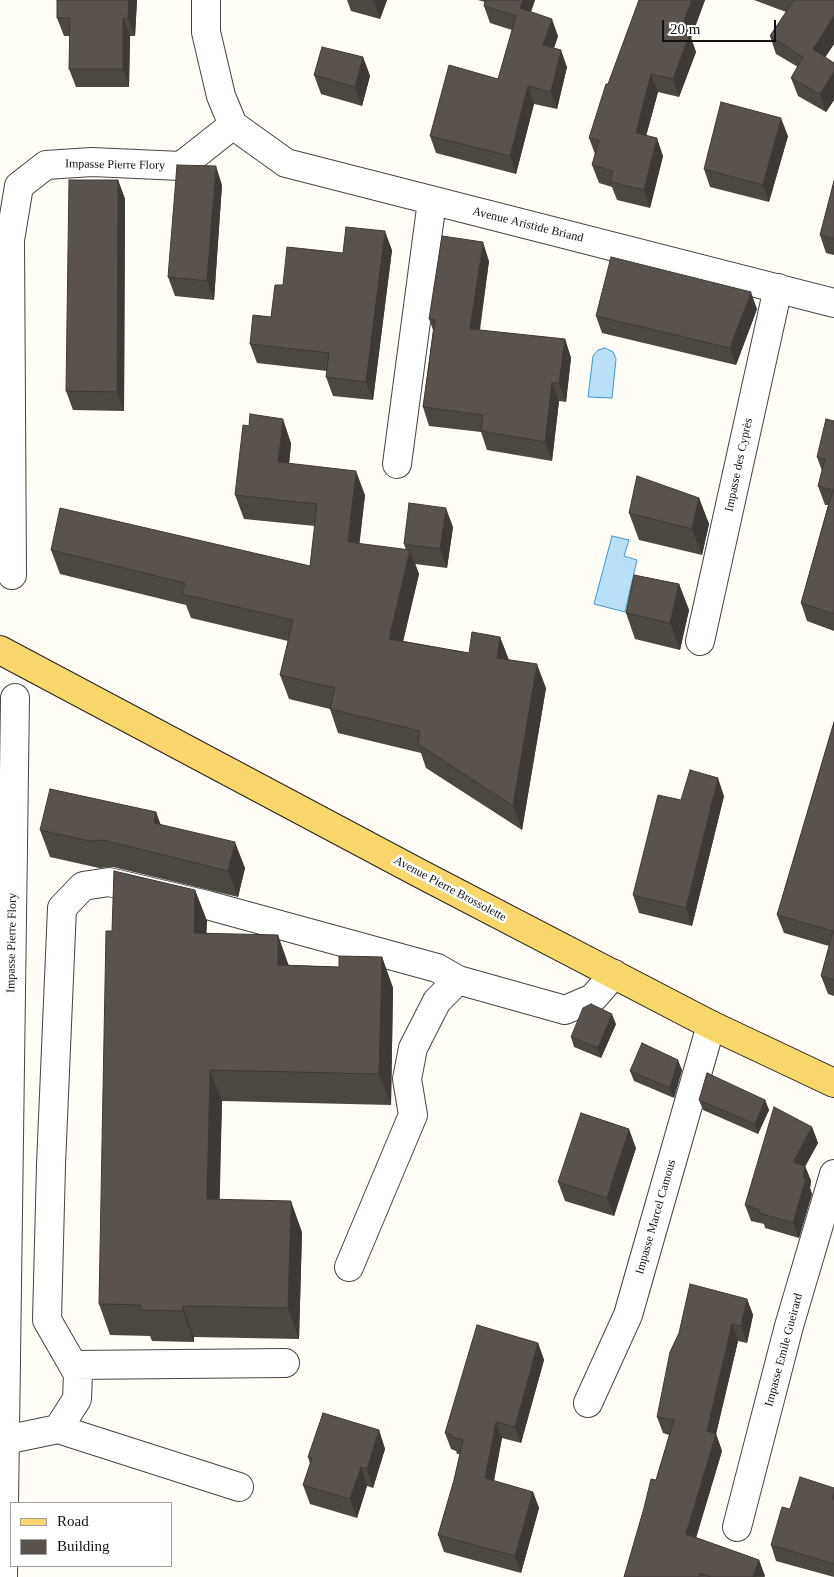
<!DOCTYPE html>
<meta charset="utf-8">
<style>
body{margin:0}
#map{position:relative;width:834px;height:1577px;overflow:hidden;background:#fffdf5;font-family:Georgia,serif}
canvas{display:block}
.legend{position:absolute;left:10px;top:1502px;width:162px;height:65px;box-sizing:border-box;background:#fff;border:1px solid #a0a0a0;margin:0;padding:6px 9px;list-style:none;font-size:15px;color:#111}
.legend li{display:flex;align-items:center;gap:10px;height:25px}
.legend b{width:25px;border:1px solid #a0a0a0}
.scale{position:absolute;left:662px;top:20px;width:114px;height:22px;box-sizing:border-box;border:2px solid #111;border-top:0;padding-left:6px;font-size:15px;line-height:18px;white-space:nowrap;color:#111;-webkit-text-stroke:4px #fff;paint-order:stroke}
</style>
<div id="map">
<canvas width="834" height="1577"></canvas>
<ul class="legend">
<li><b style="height:6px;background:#f9d66b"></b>Road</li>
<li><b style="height:14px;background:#5a524d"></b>Building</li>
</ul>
<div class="scale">20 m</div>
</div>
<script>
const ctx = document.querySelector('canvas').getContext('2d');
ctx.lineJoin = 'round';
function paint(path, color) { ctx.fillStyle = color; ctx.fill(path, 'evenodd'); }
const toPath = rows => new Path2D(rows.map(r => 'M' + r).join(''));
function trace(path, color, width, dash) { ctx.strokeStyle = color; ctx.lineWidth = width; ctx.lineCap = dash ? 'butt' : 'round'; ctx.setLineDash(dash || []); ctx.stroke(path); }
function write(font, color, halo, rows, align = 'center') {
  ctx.font = font + ' Georgia,serif'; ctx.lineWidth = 5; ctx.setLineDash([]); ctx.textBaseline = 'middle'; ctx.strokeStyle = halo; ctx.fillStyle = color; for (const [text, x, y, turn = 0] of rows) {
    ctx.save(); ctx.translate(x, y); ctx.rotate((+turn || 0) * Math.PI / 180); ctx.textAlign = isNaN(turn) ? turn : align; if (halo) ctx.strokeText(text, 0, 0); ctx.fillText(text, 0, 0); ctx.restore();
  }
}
const water = toPath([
 [605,348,613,352,616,359,612,398,588,397,593,356,598,350,605,348],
 [612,536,629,540,624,556,637,560,625,612,594,604,612,536]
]);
const minor = toPath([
 [206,0,206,32,221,96,233,125],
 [233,125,286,163,834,303],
 [397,464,432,201],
 [12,575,10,240,19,186,46,165,92,162,181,166,233,125],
 [700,641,778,288],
 [349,1267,413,1115,407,1079,413,1048,437,1001,458,980],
 [74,1365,285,1363],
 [588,1403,628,1315,711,1025],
 [58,1429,239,1487],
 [5,1440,58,1429,77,1399,78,1374,47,1320,51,1165,62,908,83,886,109,882,207,905,437,968,458,980,565,1010,593,998,614,974],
 [737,1527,789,1326,834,1174],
 [3,1577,15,698]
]);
const major = toPath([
 [0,650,419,873,711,1025,834,1083]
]);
const wall = toPath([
 [137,0,135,36,130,36,129,87,76,87,69,69,70,36,64,36,57,18],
 [347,0,387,0,380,19,351,11],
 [478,0,535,0,531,12,558,36,554,48,567,67,557,109,534,104,516,174,436,153,430,136,498,79,512,30,490,23,484,6,485,2],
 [639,0,705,0,691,38,696,52,679,97,658,92,646,136,663,156,650,208,617,200,612,187,599,183,592,165,595,154,589,138],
 [754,0,834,0,834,44,825,57,834,63,834,100,826,112,798,96,791,78,798,67,776,54,770,36,786,12],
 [363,57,370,76,362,106,321,94,314,75],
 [788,136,769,202,710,187,704,169],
 [118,180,125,199,124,411,73,410,66,391],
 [834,181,834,255,826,253,820,235],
 [222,185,214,300,175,296,168,277],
 [392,250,373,400,333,396,326,377,327,371,257,363,250,344,271,317,283,285,343,253],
 [489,261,480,330,565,339,571,358,566,402,559,401,552,461,487,450,481,432,429,426,423,407,433,330,429,319],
 [757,309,736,365,602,333,596,316],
 [834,421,834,631,807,621,801,603,828,505,825,505,818,486,822,471,817,457],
 [291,443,289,463,365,495,359,544,406,550,404,544,453,527,447,568,415,564,419,574,403,641,469,653,500,637,509,660,546,688,522,830,426,768,421,753,338,733,330,709,289,699,280,675,288,641,191,618,186,605,60,574,51,550,310,566,315,526,244,519,235,495],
 [699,498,709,524,702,555,639,540,629,513],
 [679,584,689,610,680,650,635,639,626,613],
 [834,722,834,996,828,994,821,976,829,946,784,933,777,915],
 [724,796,692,926,639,913,633,895,681,800],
 [156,812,160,824,245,868,238,897,113,867,99,868,50,857,40,830],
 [195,890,207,921,206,933,289,965,339,967,382,957,393,988,391,1105,222,1101,219,1199,302,1232,299,1339,194,1337,194,1342,152,1341,150,1336,110,1335,99,1304,112,931],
 [616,1024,601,1058,574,1047,571,1037],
 [682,1070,674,1098,634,1081,630,1071],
 [699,1100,765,1100,769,1110,758,1134,703,1110],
 [812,1127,818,1143,805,1166,811,1181,810,1188,812,1194,799,1238,765,1228,764,1224,751,1221,745,1205],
 [636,1148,614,1216,565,1201,558,1182],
 [747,1299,753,1315,747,1343,738,1341,716,1434,722,1451,696,1538,759,1560,765,1577,624,1577,656,1480,669,1435,663,1433,657,1417],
 [538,1343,544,1360,521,1443,502,1438,494,1481,533,1492,539,1508,521,1573,444,1552,438,1535,454,1480,460,1454,457,1454,456,1451,451,1449,445,1433],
 [379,1430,385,1449,373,1488,367,1486,357,1518,310,1504,303,1485,310,1464,308,1457],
 [834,1488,834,1577,776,1561,771,1545,790,1509]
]);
const shadedWall = toPath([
 [129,0,137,0,135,36,128,18],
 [374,0,387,0,380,19,374,1],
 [523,0,535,0,526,25,520,8],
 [692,0,705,0,691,38,696,52,679,97,673,79,680,31],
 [834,16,834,44,819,67,813,49],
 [123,18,130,36,129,87,123,69],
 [552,19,558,36,549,63,543,45],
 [561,50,567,67,557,109,551,92],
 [363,57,370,76,362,106,355,87],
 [834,72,834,100,826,112,820,94],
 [651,74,658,92,642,151,636,133],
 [528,86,534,104,516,174,510,156],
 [781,118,788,136,769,202,763,185],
 [657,138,663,156,650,208,644,190],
 [216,166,222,185,214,300,207,281],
 [118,180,125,199,124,411,117,392],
 [385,231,392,250,373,400,366,382],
 [483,242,489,261,477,347,470,329],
 [751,292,757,309,736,365,730,348],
 [565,339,571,358,566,402,559,383],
 [552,383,559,401,552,461,545,442],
 [283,419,291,443,287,486,278,462],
 [356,471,365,495,357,566,348,542],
 [699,498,709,524,702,555,692,529],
 [446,508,453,527,447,568,440,549],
 [410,550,419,574,398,663,389,639],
 [679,584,689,610,680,650,670,623],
 [500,637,509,661,497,658],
 [537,664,546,688,522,830,513,806],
 [718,778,724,796,692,926,686,908],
 [156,812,166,839,154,823],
 [235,842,245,868,238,897,228,871],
 [195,890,207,921,205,964,194,933],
 [278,935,289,966,278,965],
 [382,957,393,988,391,1105,379,1074],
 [612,1014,616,1024,601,1058,598,1048],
 [678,1060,682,1070,674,1098,670,1088],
 [210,1070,222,1101,219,1230,207,1199],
 [765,1100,769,1110,758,1134,755,1124],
 [812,1127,818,1143,799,1178,793,1162],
 [629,1129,636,1148,614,1216,607,1198],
 [805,1166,811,1181,810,1188,812,1194,799,1238,793,1223],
 [291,1201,302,1232,299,1339,288,1308],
 [747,1299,753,1315,747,1343,741,1326],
 [183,1306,194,1337,194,1342,183,1311],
 [732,1324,738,1341,716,1434,722,1451,692,1551,686,1534,707,1431],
 [538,1343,544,1360,521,1443,515,1427],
 [496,1422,502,1438,491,1495,485,1478],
 [379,1430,385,1449,373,1488,367,1469],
 [361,1467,367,1486,357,1518,350,1499],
 [533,1492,539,1508,521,1573,515,1556],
 [759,1560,765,1576,753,1577]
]);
const building = toPath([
 [57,0,129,0,128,18,123,18,123,69,69,69,70,18,57,18,57,0],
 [485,0,523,0,520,8,552,19,543,45,561,50,551,92,528,86,510,156,430,136,449,65,498,79,516,16,484,6,485,0],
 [639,0,692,0,680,31,690,34,673,79,651,74,636,133,657,138,644,190,610,182,613,171,592,165,599,140,589,138,606,84,608,84,639,0],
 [794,0,834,0,834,16,813,49,834,63,834,72,820,94,791,78,803,57,770,36,794,0],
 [322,47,363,57,355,87,314,75,322,47],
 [721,102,781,118,763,185,704,169,721,102],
 [177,165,216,166,207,281,168,277,177,165],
 [69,180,118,180,117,392,66,391,69,180],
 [834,181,834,239,820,235,834,181],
 [346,227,385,231,366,382,326,377,329,353,250,344,253,315,271,317,275,285,283,285,287,247,343,253,346,227],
 [442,236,483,242,470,329,565,339,559,383,552,383,545,442,481,431,483,415,423,407,435,320,429,319,442,236],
 [611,257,751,292,730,348,596,316,611,257],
 [250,414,283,419,278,462,356,471,348,542,410,550,389,639,469,653,472,632,500,637,497,658,537,664,513,806,418,744,420,731,330,709,335,688,280,675,293,620,182,594,185,583,51,550,60,508,310,566,317,504,235,495,243,425,249,426,250,414],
 [826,419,834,421,834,614,801,603,833,490,818,486,825,459,817,457,826,419],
 [637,476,699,498,692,529,629,513,637,476],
 [409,503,446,508,440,549,404,544,409,503],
 [634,575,679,584,670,623,626,613,634,575],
 [834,722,834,980,821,976,833,931,777,915,834,722],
 [690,770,718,778,686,908,633,895,658,795,681,800,690,770],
 [50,789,156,812,154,823,235,842,228,871,103,840,89,841,40,830,50,789],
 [114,871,195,890,194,933,278,935,278,965,339,967,339,956,382,957,379,1074,210,1070,207,1199,291,1201,288,1308,183,1306,183,1311,140,1310,141,1305,99,1304,106,931,112,931,114,871],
 [591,1004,612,1014,598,1048,571,1037,583,1008,591,1004],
 [642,1043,678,1060,670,1088,630,1071,642,1043],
 [707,1073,765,1100,755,1124,699,1100,707,1073],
 [774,1107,812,1127,793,1162,805,1166,803,1178,806,1178,793,1223,759,1213,760,1210,745,1205,774,1107],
 [581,1113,629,1129,607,1198,558,1182,581,1113],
 [690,1284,747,1299,741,1326,732,1324,707,1431,716,1434,686,1534,759,1560,753,1577,711,1577,700,1573,699,1577,624,1577,644,1508,651,1479,656,1480,674,1420,657,1417,670,1352,679,1333,690,1284],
 [477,1325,538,1343,515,1427,496,1422,485,1478,533,1492,515,1556,438,1535,454,1480,463,1440,451,1437,452,1435,445,1433,477,1325],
 [323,1413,379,1430,367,1469,361,1467,350,1499,303,1485,312,1458,308,1457,323,1413],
 [800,1477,834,1488,834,1493,832,1498,834,1499,834,1564,771,1545,782,1507,790,1509,800,1477]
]);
const streetNames = [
 ["Impasse Pierre Flory",115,165,1],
 ["Avenue Aristide Briand",528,225,14],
 ["Impasse des Cyprès",739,465,-78],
 ["Avenue Pierre Brossolette",450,889,28],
 ["Impasse Pierre Flory",12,943,-89],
 ["Impasse Marcel Camous",656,1217,-74],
 ["Impasse Emile Gueirard",784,1350,-75]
];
paint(water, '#b9e0f7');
trace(water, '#3f96cf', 1);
trace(minor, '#444', 30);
trace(major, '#222', 30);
trace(minor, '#fff', 28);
trace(major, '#f9d66b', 28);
paint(wall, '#4d4742');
paint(shadedWall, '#3f3936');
paint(building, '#5a524d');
trace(building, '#3f3936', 1);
write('12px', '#111', '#fff', streetNames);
</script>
